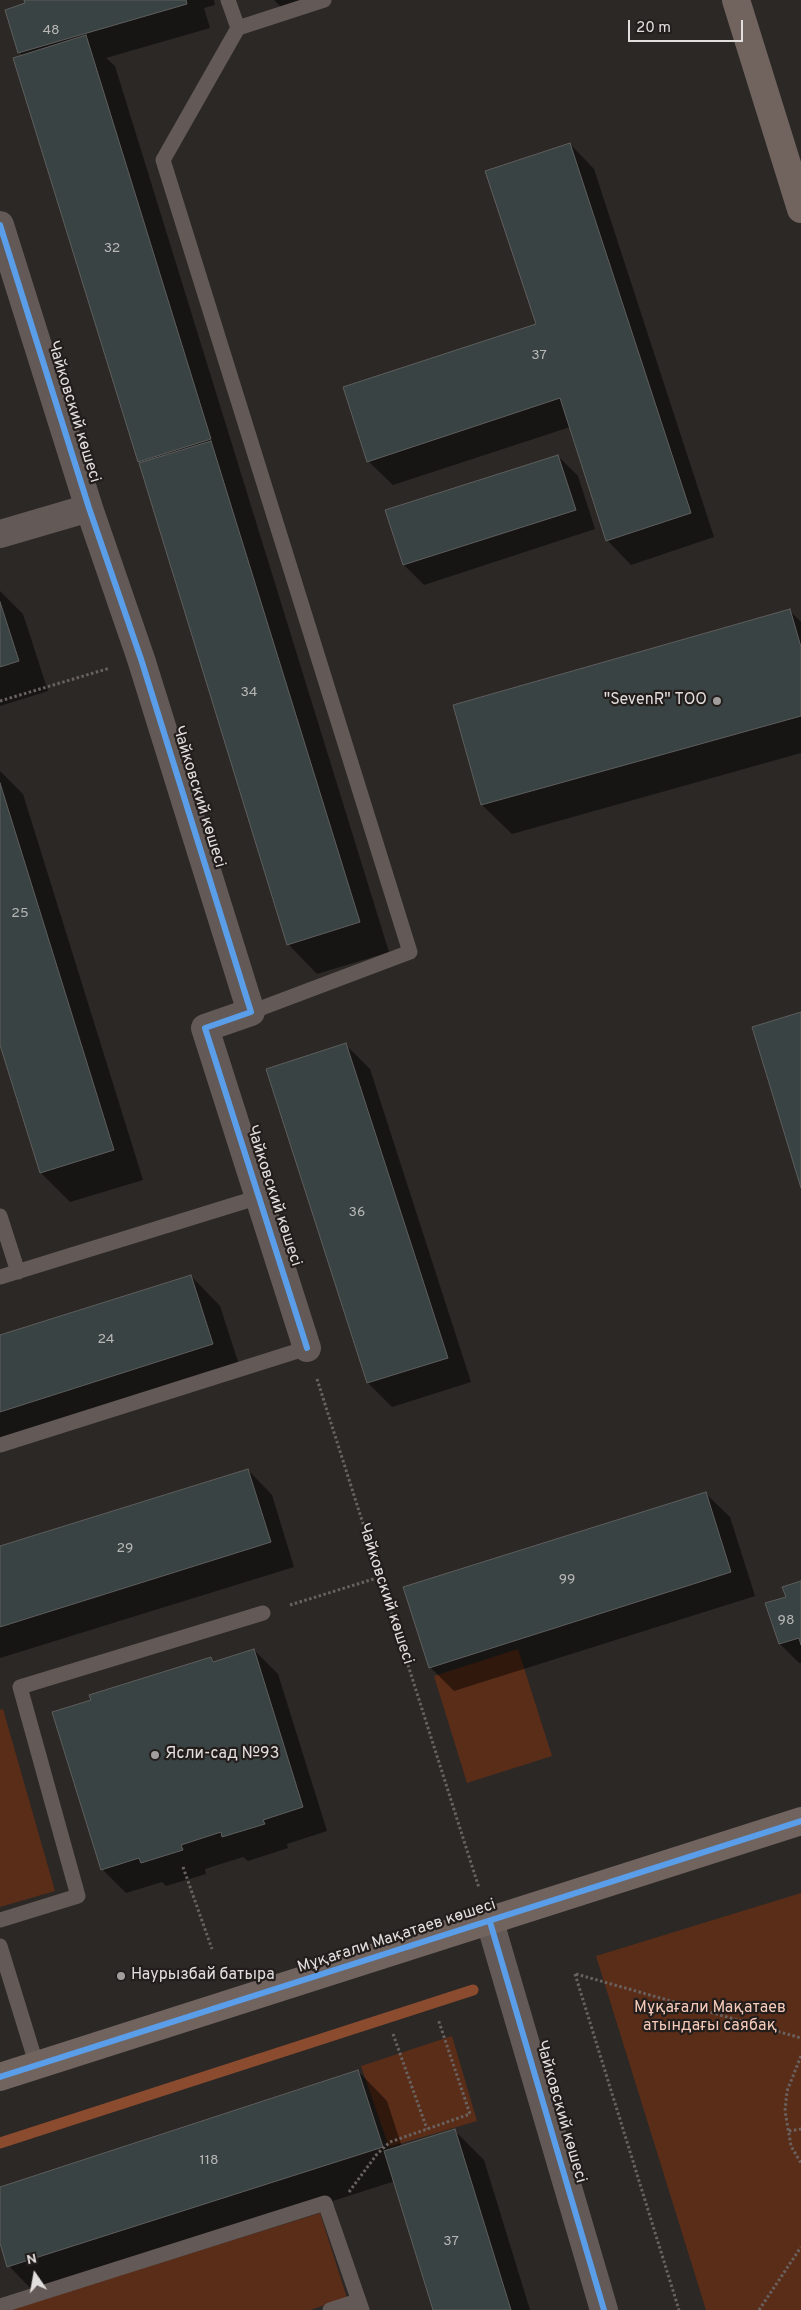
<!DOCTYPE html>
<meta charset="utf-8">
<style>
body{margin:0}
#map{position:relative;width:801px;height:2310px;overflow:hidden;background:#2b2826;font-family:Overpass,sans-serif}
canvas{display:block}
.north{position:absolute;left:10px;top:2250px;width:50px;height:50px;-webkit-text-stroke:4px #231e1c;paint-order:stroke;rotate:348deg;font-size:14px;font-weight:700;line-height:20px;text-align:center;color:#e2dedd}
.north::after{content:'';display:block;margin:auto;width:18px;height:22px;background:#e2dedd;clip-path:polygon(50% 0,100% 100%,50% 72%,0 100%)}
.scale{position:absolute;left:628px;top:20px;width:115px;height:22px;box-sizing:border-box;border:2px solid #e2dedd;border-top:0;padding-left:6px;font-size:15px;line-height:18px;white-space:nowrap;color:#e2dedd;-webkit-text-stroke:4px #231e1c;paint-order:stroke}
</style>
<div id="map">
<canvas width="801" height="2310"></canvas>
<div class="north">N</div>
<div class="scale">20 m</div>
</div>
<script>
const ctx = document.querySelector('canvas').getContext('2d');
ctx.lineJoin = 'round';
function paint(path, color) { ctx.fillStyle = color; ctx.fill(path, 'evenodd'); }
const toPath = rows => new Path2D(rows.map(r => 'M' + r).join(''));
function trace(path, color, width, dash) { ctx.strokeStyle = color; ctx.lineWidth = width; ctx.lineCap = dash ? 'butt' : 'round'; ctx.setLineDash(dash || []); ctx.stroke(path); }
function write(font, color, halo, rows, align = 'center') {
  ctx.font = font + ' Overpass,sans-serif'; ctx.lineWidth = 4.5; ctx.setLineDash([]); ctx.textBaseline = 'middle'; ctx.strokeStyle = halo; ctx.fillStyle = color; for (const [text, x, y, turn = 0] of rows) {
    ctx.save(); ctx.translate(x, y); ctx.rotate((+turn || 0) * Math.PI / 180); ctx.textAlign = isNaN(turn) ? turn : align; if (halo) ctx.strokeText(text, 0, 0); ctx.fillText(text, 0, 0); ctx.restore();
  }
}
const green = toPath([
 [518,1649,552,1756,467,1783,434,1676],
 [3,1709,55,1891,0,1907,0,1710],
 [801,1893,801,2310,706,2310,596,1956],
 [452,2036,477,2121,389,2147,361,2066],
 [320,2213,347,2298,310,2310,9,2310]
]);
const shadow = toPath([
 [26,0,214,0,215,5,204,8,210,28,106,58,115,66,389,952,317,974,288,944,140,461,23,56,19,52,27,4],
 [274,0,311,0,283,9],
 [570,144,594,169,714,537,631,565,607,540,570,427,393,485,368,461,537,325],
 [558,456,578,476,595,529,424,585,404,565,386,511],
 [0,591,23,614,48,691,0,706],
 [790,611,801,622,801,753,512,834,482,805,454,705],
 [0,771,23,794,143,1180,70,1202,41,1173,0,1041],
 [346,1045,370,1069,471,1382,392,1407,368,1383],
 [191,1276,220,1306,242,1374,0,1451,0,1337],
 [248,1470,272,1495,294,1567,0,1658,0,1548],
 [705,1493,730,1517,755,1596,454,1691,430,1667],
 [801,1582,801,1663,799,1663,780,1644,787,1598],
 [254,1650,278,1674,327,1831,287,1844,288,1848,248,1861,243,1857,205,1869,206,1874,166,1886,162,1882,126,1893,102,1869,92,1701,211,1658,215,1662],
 [358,2071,387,2101,402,2147,455,2131,484,2160,530,2310,434,2310,395,2181,38,2296,9,2266,0,2239,0,2188]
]);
const stream = toPath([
 [0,2143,473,1990]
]);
const building = toPath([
 [24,0,186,0,187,4,18,53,5,10,25,3,24,0],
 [86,35,211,439,138,462,13,58,86,35],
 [570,143,691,513,606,541,560,398,367,462,343,387,536,324,485,171,570,143],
 [211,441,360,922,287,945,139,463,211,441],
 [558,455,576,510,403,565,385,510,558,455],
 [0,602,19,661,0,667,0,602],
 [790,609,801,647,801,716,481,805,453,705,790,609],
 [0,783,114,1150,40,1173,0,1045,0,783],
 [801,1012,801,1188,752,1027,801,1012],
 [346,1043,448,1358,367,1383,266,1069,346,1043],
 [191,1275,213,1344,0,1412,0,1335,191,1275],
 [248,1469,271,1542,0,1627,0,1546,248,1469],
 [706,1492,731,1572,429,1668,403,1587,706,1492],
 [801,1581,801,1645,799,1638,779,1644,765,1603,786,1597,782,1587,801,1581],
 [254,1649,303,1807,263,1820,265,1824,222,1837,221,1832,181,1845,183,1850,141,1863,139,1858,101,1870,52,1712,91,1700,89,1695,211,1657,213,1662,254,1649],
 [358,2070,383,2147,7,2267,0,2243,0,2187,358,2070],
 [455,2129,511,2310,433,2310,384,2151,455,2129]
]);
const path = toPath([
 [0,701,110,668],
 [317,1379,479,1888],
 [290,1605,380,1577],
 [183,1867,212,1949],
 [575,1974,679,2310],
 [576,1974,801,2038],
 [393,2034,427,2129],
 [801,2056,787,2091,785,2111,791,2146,801,2163],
 [789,2131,801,2129],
 [349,2192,377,2154,390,2142,470,2114,438,2019],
 [759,2310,801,2247]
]);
const lane = toPath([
 [228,0,238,28,163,160,410,952,251,1012],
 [238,28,324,0],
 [0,1216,18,1272],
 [0,1277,259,1197],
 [0,1445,307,1348],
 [0,1920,78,1896,20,1687,263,1613],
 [0,1946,37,2066],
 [0,2306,325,2203,362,2310],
 [330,2310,358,2301]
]);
const street = toPath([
 [0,225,89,508,141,659,251,1012,205,1028,307,1348],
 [0,534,89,508],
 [490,1922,604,2310]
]);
const secondary = toPath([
 [736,0,801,209],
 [0,2077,801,1821]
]);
const cycleway = toPath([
 [0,225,89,508,141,659,251,1012,205,1028,307,1348],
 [490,1922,604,2310],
 [0,2077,801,1821]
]);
const markers = [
 [717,701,5,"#a29e9d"],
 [155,1755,5,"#a29e9d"],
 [121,1976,5,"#a29e9d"]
];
const numberNames = [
 ["48",51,31],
 ["32",112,249],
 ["37",539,356],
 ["34",249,693],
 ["25",20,914],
 ["36",357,1213],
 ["24",106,1340],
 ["29",125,1549],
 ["99",567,1580],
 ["98",786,1621],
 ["118",209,2161],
 ["37",451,2242]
];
const streetNames = [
 ["Чайковский көшесі",73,412,73],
 ["Чайковский көшесі",198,797,73],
 ["Чайковский көшесі",273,1196,72],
 ["Чайковский көшесі",385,1594,72],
 ["Мұқағали Мақатаев көшесі",397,1937,-18],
 ["Чайковский көшесі",560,2112,74]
];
const poiNames = [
 ["\"SevenR\" ТОО",707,701,"right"],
 ["Ясли-сад №93",165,1755],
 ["Наурызбай батыра",131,1976]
];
const parkNames = [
 ["Мұқағали Мақатаев",710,2009],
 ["атындағы саябақ",710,2027]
];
paint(green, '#5a2d19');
paint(shadow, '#0007');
trace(stream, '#8b4b2f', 11);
paint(building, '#394343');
trace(building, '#5e5e5d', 1);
trace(path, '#69625f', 3, [2.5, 2.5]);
trace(lane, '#635956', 15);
trace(street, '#635956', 28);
trace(secondary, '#71645f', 28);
trace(cycleway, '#5a9eea', 6);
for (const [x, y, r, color] of markers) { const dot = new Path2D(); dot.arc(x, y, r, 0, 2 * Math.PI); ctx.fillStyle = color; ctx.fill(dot); trace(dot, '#231e1c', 2); }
write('14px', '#b8b7b6', null, numberNames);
write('16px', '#e2dedd', '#231e1c', streetNames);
write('16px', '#e2dedd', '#231e1c', poiNames, 'left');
write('16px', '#f5cab9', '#231e1c', parkNames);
</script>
